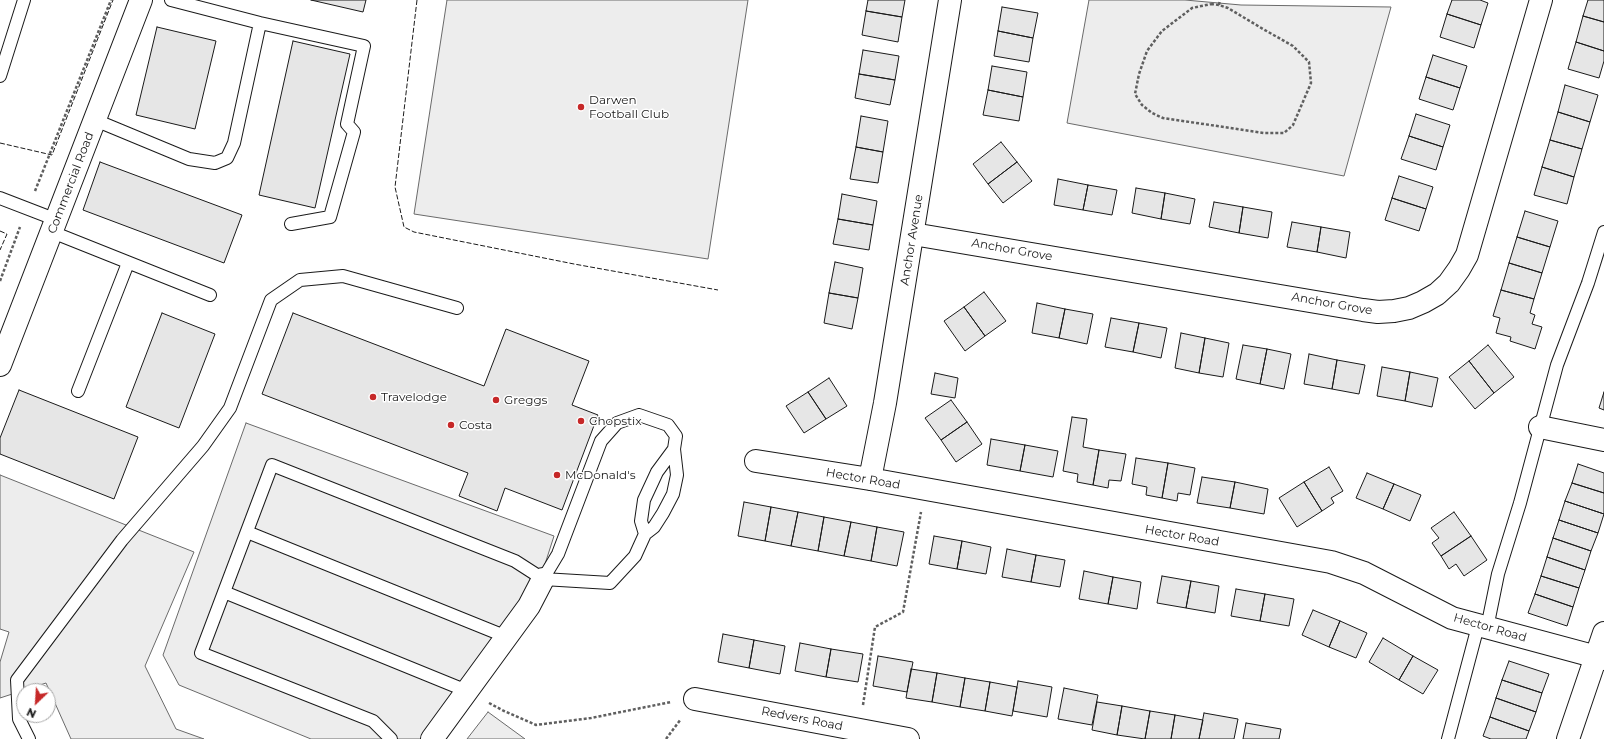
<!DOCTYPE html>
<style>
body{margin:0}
#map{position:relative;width:1604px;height:739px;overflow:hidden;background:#fff;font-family:Montserrat,sans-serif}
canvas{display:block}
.north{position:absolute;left:16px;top:683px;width:40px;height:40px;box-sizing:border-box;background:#fff;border:1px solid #a3a3a3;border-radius:50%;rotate:205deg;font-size:11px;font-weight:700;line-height:16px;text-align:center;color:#1a1a1a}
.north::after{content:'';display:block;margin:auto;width:14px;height:18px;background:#c62828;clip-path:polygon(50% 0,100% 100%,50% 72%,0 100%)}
</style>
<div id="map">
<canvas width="1604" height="739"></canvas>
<div class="north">N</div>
</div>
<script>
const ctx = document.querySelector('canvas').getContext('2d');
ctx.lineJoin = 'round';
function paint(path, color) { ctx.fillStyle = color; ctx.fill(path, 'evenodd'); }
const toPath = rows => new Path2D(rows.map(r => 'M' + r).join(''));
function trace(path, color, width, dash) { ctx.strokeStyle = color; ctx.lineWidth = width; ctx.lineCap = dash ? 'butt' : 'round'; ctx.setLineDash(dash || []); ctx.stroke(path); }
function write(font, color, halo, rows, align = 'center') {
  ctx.font = font + ' Montserrat,sans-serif'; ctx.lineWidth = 3; ctx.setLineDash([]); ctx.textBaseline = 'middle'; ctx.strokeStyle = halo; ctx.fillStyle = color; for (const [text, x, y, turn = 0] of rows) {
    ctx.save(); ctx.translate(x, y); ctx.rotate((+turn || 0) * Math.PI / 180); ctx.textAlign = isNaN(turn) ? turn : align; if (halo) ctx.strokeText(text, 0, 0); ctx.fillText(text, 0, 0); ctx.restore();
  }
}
const built = toPath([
 [447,0,748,0,708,259,414,214,447,0],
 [1089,0,1185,0,1241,5,1391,7,1344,176,1067,123,1089,0],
 [246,423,554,536,536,592,423,739,311,739,179,685,163,655,246,423],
 [0,475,194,552,145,666,176,729,204,739,71,739,46,683,0,698,0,662,9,632,0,629,0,475],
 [488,712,525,739,467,739,488,712]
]);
const building = toPath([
 [311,0,366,0,363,12,311,0],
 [868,0,905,0,902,17,866,11,868,0],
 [1452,0,1480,0,1488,3,1481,25,1447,14,1452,0],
 [1588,0,1604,0,1604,22,1583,16,1588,0],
 [1002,7,1038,13,1033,38,998,31,1002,7],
 [866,11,902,17,898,42,862,35,866,11],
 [1447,14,1481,25,1474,48,1440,37,1447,14],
 [1583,16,1604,22,1604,51,1576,42,1583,16],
 [157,27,216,41,195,129,136,115,157,27],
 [998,31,1033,38,1029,62,994,56,998,31],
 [293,41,350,54,315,208,259,195,293,41],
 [1576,42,1604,51,1604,61,1599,78,1568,69,1576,42],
 [863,50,899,56,895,80,859,74,863,50],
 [1433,55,1467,66,1460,88,1426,77,1433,55],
 [992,66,1027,72,1023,97,988,90,992,66],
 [859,74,895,80,890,105,855,98,859,74],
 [1426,77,1460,88,1453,110,1419,99,1426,77],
 [1565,85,1598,95,1590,122,1558,112,1565,85],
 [988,90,1023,97,1019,121,983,115,988,90],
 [1558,112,1590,122,1582,149,1550,140,1558,112],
 [1416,114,1450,125,1443,147,1409,136,1416,114],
 [861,116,888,121,883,152,856,147,861,116],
 [1409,136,1443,147,1436,170,1401,159,1409,136],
 [1550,140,1582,149,1574,177,1542,167,1550,140],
 [1001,142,1017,162,988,184,973,164,1001,142],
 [856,147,883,152,878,183,850,179,856,147],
 [100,162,242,215,224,263,83,210,100,162],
 [1017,162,1032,181,1003,203,988,184,1017,162],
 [1542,167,1574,177,1567,204,1534,195,1542,167],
 [1399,176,1433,187,1426,209,1392,198,1399,176],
 [1058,179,1088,185,1083,210,1054,205,1058,179],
 [1088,185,1117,190,1112,215,1083,210,1088,185],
 [1136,188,1165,193,1161,219,1132,213,1136,188],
 [1165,193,1195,199,1190,224,1161,219,1165,193],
 [842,194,877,201,873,225,838,219,842,194],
 [1392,198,1426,209,1419,231,1385,220,1392,198],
 [1214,202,1243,207,1239,233,1209,227,1214,202],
 [1243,207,1272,212,1268,238,1239,233,1243,207],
 [1525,211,1558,221,1550,247,1517,237,1525,211],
 [838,219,873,225,869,250,833,244,838,219],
 [1292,222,1321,227,1317,252,1287,247,1292,222],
 [1321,227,1350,232,1346,258,1317,252,1321,227],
 [1517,237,1550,247,1542,273,1509,263,1517,237],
 [835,262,863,268,858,298,829,293,835,262],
 [1509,263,1542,273,1534,299,1501,290,1509,263],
 [1501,290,1534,299,1530,313,1535,315,1532,324,1542,327,1535,349,1510,341,1511,337,1496,333,1500,318,1493,316,1501,290],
 [984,292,1006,321,985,336,964,307,984,292],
 [829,293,858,298,852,329,824,323,829,293],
 [1037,303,1065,309,1059,338,1032,333,1037,303],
 [964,307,985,336,965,351,944,321,964,307],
 [1065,309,1093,314,1087,344,1059,338,1065,309],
 [162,313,215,334,179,428,126,407,162,313],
 [293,313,484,386,506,329,589,361,572,405,598,415,562,510,505,488,497,511,459,496,468,473,262,394,293,313],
 [1111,318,1139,323,1133,352,1105,347,1111,318],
 [1139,323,1167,328,1161,358,1133,352,1139,323],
 [1181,333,1205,338,1199,373,1175,368,1181,333],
 [1205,338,1229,343,1223,377,1199,373,1205,338],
 [1243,345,1267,349,1260,384,1236,379,1243,345],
 [1488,345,1514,377,1494,393,1469,361,1488,345],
 [1267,349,1291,354,1284,389,1260,384,1267,349],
 [1309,354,1337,360,1332,389,1304,384,1309,354],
 [1337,360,1365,365,1359,394,1332,389,1337,360],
 [1469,361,1494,393,1475,409,1449,377,1469,361],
 [1382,367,1410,372,1405,401,1377,396,1382,367],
 [1410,372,1438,378,1432,407,1405,401,1410,372],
 [935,373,958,378,955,398,931,394,935,373],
 [829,378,847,406,826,419,808,392,829,378],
 [19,390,138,437,114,499,0,454,0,438,19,390],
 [808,392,826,419,804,433,786,406,808,392],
 [1604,392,1604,410,1599,408,1604,392],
 [951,400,967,422,941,440,925,418,951,400],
 [1072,417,1087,419,1083,447,1099,450,1093,485,1077,482,1078,474,1063,471,1072,417],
 [967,422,982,444,956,462,941,440,967,422],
 [991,439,1025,445,1020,471,987,465,991,439],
 [1025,445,1058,451,1053,477,1020,471,1025,445],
 [1099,450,1126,454,1121,481,1109,480,1108,488,1093,485,1099,450],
 [1136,458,1168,463,1162,498,1146,495,1147,487,1132,484,1136,458],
 [1168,463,1195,468,1190,495,1178,493,1177,501,1162,498,1168,463],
 [1578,464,1604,473,1604,493,1572,483,1578,464],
 [1329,467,1343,491,1331,498,1334,503,1322,511,1304,482,1329,467],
 [1367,473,1394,484,1383,509,1356,498,1367,473],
 [1202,477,1235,482,1230,508,1197,503,1202,477],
 [1235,482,1268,489,1264,514,1230,508,1235,482],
 [1304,482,1322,511,1297,527,1279,498,1304,482],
 [1572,483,1604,493,1604,514,1565,501,1572,483],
 [1394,484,1421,495,1410,521,1383,509,1394,484],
 [1565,501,1604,514,1598,533,1559,520,1565,501],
 [744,502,771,507,765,541,738,536,744,502],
 [771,507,798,512,791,546,765,541,771,507],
 [798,512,824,517,818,551,791,546,798,512],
 [1454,512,1471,536,1441,556,1432,543,1439,538,1431,528,1454,512],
 [824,517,851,522,844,556,818,551,824,517],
 [1559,520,1598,533,1591,551,1553,538,1559,520],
 [851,522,877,527,871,561,844,556,851,522],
 [877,527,904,532,897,566,871,561,877,527],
 [934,536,962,541,957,569,929,564,934,536],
 [1471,536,1487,560,1464,576,1456,564,1449,569,1441,556,1471,536],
 [1553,538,1591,551,1585,570,1547,557,1553,538],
 [962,541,991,547,986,574,957,569,962,541],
 [1007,549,1036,555,1031,582,1002,577,1007,549],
 [1036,555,1065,560,1060,587,1031,582,1036,555],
 [1547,557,1585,570,1579,588,1541,576,1547,557],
 [1084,571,1113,577,1108,604,1079,599,1084,571],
 [1162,576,1191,581,1186,608,1157,603,1162,576],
 [1541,576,1579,588,1573,607,1535,594,1541,576],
 [1113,577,1141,582,1137,609,1108,604,1113,577],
 [1191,581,1219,586,1215,613,1186,608,1191,581],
 [1236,589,1265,594,1260,621,1231,616,1236,589],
 [1265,594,1294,599,1289,626,1260,621,1265,594],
 [1535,594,1573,607,1567,626,1528,613,1535,594],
 [1313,610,1340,621,1329,647,1302,635,1313,610],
 [1340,621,1367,633,1356,658,1329,647,1340,621],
 [723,634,754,640,749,668,718,662,723,634],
 [1383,638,1413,656,1399,680,1369,662,1383,638],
 [754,640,785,646,780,674,749,668,754,640],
 [800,643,831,649,826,677,795,671,800,643],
 [831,649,863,654,858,682,826,677,831,649],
 [878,656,913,662,907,692,873,686,878,656],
 [1413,656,1438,670,1423,694,1399,680,1413,656],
 [1509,661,1549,674,1542,693,1502,680,1509,661],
 [911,669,937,673,932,702,906,698,911,669],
 [937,673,965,678,960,707,932,702,937,673],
 [965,678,990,682,985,711,960,707,965,678],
 [1502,680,1542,693,1536,712,1496,698,1502,680],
 [1018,681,1052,687,1047,717,1013,711,1018,681],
 [990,682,1017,687,1012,716,985,711,990,682],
 [1064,688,1098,695,1092,725,1058,719,1064,688],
 [1496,698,1536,712,1529,731,1490,717,1496,698],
 [1097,702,1122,706,1117,735,1092,730,1097,702],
 [1122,706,1150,711,1145,739,1117,735,1122,706],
 [1150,711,1175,715,1171,739,1145,739,1150,711],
 [1204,713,1238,719,1234,739,1199,739,1204,713],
 [1175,715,1203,720,1199,739,1171,739,1175,715],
 [1490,717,1529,731,1526,739,1491,739,1483,736,1490,717],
 [1246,723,1281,729,1279,739,1243,739,1246,723]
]);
const path = toPath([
 [1211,4,1219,5,1228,8,1263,29,1293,46,1309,62,1311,83,1293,125,1284,133,1264,133,1163,118,1152,113,1142,105,1135,94,1139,74,1147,51,1162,31,1192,8,1211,4],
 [1219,5,1220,0],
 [35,191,111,0],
 [0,281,20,227],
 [489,703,504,711,536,725,591,718,671,702],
 [863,705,875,627,903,612,921,512],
 [666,739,681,719]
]);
const service = toPath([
 [171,0,260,23,364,46,347,124,354,132,330,217,291,224],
 [0,76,24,0],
 [95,120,189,159,215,163,227,158,234,143,260,23],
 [0,198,57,220],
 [52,232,210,295],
 [78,391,128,263],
 [639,415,668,425,676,436,674,449,677,475,673,494,663,513,654,527,645,534,635,556,610,583,543,579,558,554,601,441,617,423,639,415],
 [247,532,507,637],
 [645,534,641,521,644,500,657,472,674,449],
 [224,592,467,691],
 [1487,628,1498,574,1520,503,1557,365,1588,283,1604,232],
 [29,739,19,719,17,680,122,540,203,446,230,408,271,300,300,280,343,276,457,308],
 [391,739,373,721,201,653,272,465,515,561,543,579],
 [1448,739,1478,626]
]);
const minor = toPath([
 [913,234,1363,310,1378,312,1394,311,1409,308,1423,302,1437,294,1449,283,1459,269,1467,255,1541,0],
 [0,365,141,0],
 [1540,427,1604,440],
 [756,461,870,479,1331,562,1364,573,1452,618,1604,659],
 [870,479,885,403,950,0],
 [695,699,908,739],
 [432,739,529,606,543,579]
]);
const trunk = toPath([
 [1568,739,1604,633]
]);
const fence = toPath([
 [417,0,395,187,404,227,414,232,574,264,718,290],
 [0,143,52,155,113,0],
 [0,231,7,234,0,250]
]);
const markers = [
 [581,107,4,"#c62828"],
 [373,397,4,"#c62828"],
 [496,400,4,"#c62828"],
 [581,421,4,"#c62828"],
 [451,425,4,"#c62828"],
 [557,475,4,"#c62828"]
];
const poiNames = [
 ["Darwen",589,100],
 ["Football Club",589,114],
 ["Travelodge",381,397],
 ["Greggs",504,400],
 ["Chopstix",589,421],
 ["Costa",459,425],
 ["McDonald's",565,475]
];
const streetNames = [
 ["Commercial Road",71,183,-69],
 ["Anchor Avenue",912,240,-81],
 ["Anchor Grove",1012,250,10],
 ["Anchor Grove",1332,304,10],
 ["Hector Road",863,479,10],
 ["Hector Road",1182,536,10],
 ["Hector Road",1490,628,16],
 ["Redvers Road",802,719,11]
];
paint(built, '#ededed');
trace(built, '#6a6a6a', 1);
paint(building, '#e6e6e6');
trace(building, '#1a1a1a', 1);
trace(service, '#1a1a1a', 14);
trace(minor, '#1a1a1a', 24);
trace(trunk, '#1a1a1a', 24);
trace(path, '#5f5f5f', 2.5, [3, 2]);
trace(service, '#fff', 12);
trace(minor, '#fff', 22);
trace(trunk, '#fff', 22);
trace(fence, '#1a1a1a', 1, [5, 2]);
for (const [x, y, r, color] of markers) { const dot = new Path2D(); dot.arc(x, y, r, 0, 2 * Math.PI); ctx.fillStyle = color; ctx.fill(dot); trace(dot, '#fff', 1.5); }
write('12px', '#1a1a1a', '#fff', poiNames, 'left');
write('12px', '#1a1a1a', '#fff', streetNames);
</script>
